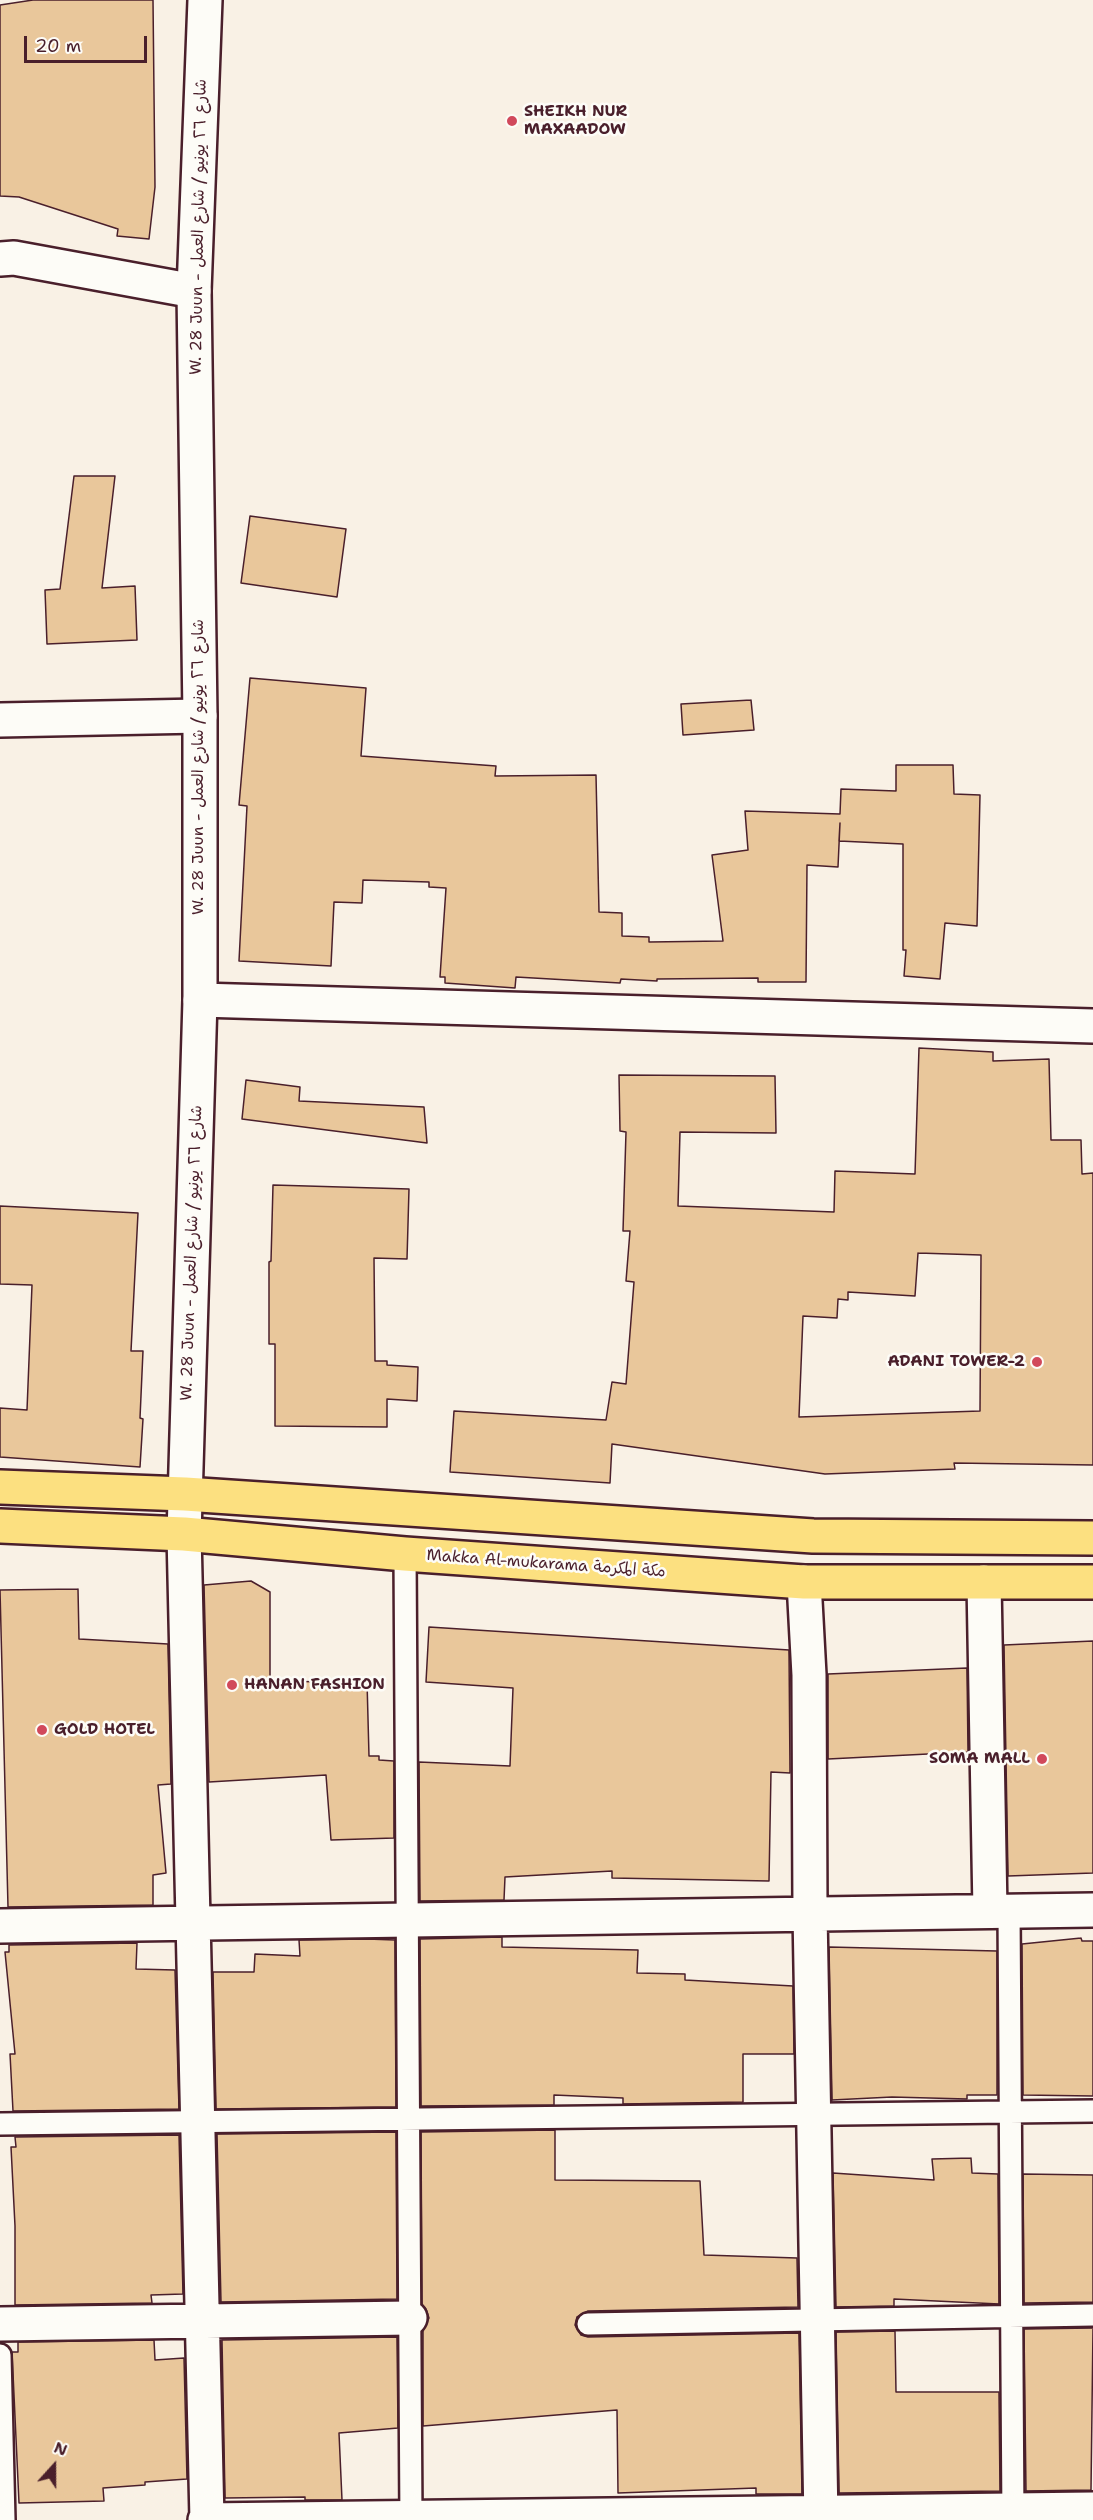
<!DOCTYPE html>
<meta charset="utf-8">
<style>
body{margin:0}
#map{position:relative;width:1093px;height:2520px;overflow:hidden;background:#f9f1e5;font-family:"Shantell Sans",sans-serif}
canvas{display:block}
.north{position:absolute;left:24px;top:2436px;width:60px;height:60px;-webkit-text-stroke:4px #fdfcf7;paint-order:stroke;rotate:21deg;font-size:16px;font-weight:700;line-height:24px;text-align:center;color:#4a1f2b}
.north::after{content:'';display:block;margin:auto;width:21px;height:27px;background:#4a1f2b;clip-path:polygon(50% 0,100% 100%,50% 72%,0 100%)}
.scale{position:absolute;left:24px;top:36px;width:123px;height:27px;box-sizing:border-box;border:3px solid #4a1f2b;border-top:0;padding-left:8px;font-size:18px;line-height:21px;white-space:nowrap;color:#4a1f2b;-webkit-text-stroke:4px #fdfcf7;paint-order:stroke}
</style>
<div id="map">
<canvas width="1093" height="2520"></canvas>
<div class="north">N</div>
<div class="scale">20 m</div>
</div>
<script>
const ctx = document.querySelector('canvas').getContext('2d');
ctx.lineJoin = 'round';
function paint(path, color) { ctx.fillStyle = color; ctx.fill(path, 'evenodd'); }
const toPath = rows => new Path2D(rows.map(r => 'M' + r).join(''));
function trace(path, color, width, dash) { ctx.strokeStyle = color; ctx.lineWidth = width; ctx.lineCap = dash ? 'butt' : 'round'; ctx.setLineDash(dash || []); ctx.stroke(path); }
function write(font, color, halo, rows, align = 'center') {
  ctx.font = font + ' "Shantell Sans","Playpen Sans Arabic",sans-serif'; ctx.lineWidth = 5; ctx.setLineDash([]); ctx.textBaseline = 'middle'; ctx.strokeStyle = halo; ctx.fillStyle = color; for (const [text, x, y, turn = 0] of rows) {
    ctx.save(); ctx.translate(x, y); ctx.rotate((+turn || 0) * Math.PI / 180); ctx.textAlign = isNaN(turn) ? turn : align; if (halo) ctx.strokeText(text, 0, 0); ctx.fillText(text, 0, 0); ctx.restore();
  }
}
const building = toPath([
 [33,0,153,0,155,187,149,239,117,236,118,229,19,197,0,196,0,5,33,0],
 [74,476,115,476,102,588,135,586,137,640,47,644,45,590,60,589,74,476],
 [250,516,346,529,337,597,241,583,250,516],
 [250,678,366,688,361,756,496,766,495,776,596,775,599,912,622,913,622,936,649,937,649,942,723,941,712,855,748,850,745,811,840,814,841,789,896,791,896,765,953,765,954,794,980,795,977,926,945,923,940,979,904,976,906,950,903,950,903,844,839,841,840,823,838,867,807,865,806,982,758,982,758,978,657,979,657,981,621,979,620,983,516,977,515,988,445,983,445,977,440,977,446,888,429,887,429,882,363,880,362,903,334,902,331,966,239,961,247,806,239,805,250,678],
 [751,700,754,730,683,735,681,704,751,700],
 [919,1048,993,1052,993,1061,1049,1059,1051,1140,1081,1140,1082,1174,1093,1173,1093,1465,954,1463,955,1469,825,1474,612,1444,610,1483,450,1472,454,1411,606,1420,612,1382,626,1384,634,1282,626,1281,630,1231,623,1231,626,1132,620,1131,619,1075,775,1076,776,1133,680,1132,678,1206,834,1212,835,1171,915,1174,919,1048],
 [918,1253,981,1255,980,1411,799,1417,803,1316,837,1318,838,1299,848,1300,848,1292,915,1296,918,1253],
 [246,1080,300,1087,299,1101,424,1107,427,1143,242,1119,246,1080],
 [273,1185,409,1189,407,1259,374,1258,375,1361,387,1361,387,1365,418,1367,417,1401,387,1399,387,1427,275,1426,275,1344,269,1344,269,1262,271,1261,273,1185],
 [0,1206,138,1213,131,1351,143,1351,140,1418,143,1419,140,1467,0,1457,0,1408,27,1410,32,1285,0,1284,0,1206],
 [251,1581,270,1592,270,1682,367,1681,369,1756,379,1756,379,1760,394,1761,394,1838,331,1840,326,1775,209,1782,204,1585,251,1581],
 [78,1589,79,1639,168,1644,171,1784,158,1785,166,1873,153,1875,153,1905,8,1907,0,1590,78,1589],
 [429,1627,789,1650,790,1773,771,1772,769,1881,612,1878,612,1871,505,1877,504,1900,420,1901,419,1762,510,1766,513,1688,426,1682,429,1627],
 [1093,1641,1093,1873,1008,1876,1004,1645,1093,1641],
 [967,1668,968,1752,828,1759,828,1674,967,1668],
 [502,1937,502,1947,638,1950,637,1973,685,1974,685,1980,793,1986,794,2054,743,2054,743,2102,623,2104,623,2098,554,2095,554,2105,421,2106,420,1939,502,1937],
 [1081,1938,1082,1941,1093,1941,1093,2096,1023,2095,1022,1944,1081,1938],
 [367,1939,395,1940,396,2107,216,2109,213,1972,254,1972,255,1954,300,1956,299,1940,367,1939],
 [137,1943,136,1969,175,1970,179,2109,13,2111,10,2054,15,2054,5,1952,9,1952,9,1945,137,1943],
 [829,1947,997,1951,997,2095,967,2095,967,2099,892,2097,832,2100,829,1947],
 [555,2130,555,2180,700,2181,704,2255,797,2258,798,2307,588,2311,577,2317,575,2325,581,2335,588,2337,799,2333,802,2494,756,2494,756,2488,618,2493,617,2410,423,2426,423,2331,429,2318,426,2309,422,2305,421,2132,555,2130],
 [396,2132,397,2299,221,2302,217,2134,396,2132],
 [179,2135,183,2294,151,2295,152,2303,15,2305,15,2226,11,2147,16,2147,15,2137,179,2135],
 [971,2158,972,2173,998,2174,999,2304,894,2299,894,2306,836,2307,833,2173,934,2180,932,2159,971,2158],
 [1023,2174,1093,2175,1093,2302,1024,2303,1023,2174],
 [1093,2328,1091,2490,1026,2491,1024,2329,1093,2328],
 [895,2331,896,2392,999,2392,1000,2491,839,2493,836,2332,895,2331],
 [397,2337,398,2428,339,2433,342,2500,305,2500,305,2497,225,2498,222,2340,397,2337],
 [154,2340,155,2360,184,2358,187,2479,145,2482,145,2485,103,2488,104,2501,19,2503,12,2352,18,2352,18,2342,154,2340]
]);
const service = toPath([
 [405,1554,411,2520],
 [1009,1910,1013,2520],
 [0,2124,1093,2111],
 [588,2324,1093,2315],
 [0,2355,4,2520]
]);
const minor = toPath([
 [0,259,14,258,194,291],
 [0,720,200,716],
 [200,1000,1093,1026],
 [184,1534,207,2520],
 [804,1582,809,1675,810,1913,821,2520],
 [984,1582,990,1911],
 [0,1926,1093,1910],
 [0,2324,410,2318],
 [205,2520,1093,2509]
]);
const tertiary = toPath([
 [184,1534,200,1000,200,716,194,291,205,0]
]);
const trunk = toPath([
 [0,1487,185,1494,813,1536,1093,1538],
 [0,1526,184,1534,405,1554,804,1582,1093,1582]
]);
const markers = [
 [512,121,6,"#d1495b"],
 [1037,1362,6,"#d1495b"],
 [232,1685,6,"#d1495b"],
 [42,1730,6,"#d1495b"],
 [1042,1759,6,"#d1495b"]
];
const poiNames = [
 ["SHEIKH NUR",524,112],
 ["MAXAADOW",524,130],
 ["ADANI TOWER-2",1025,1362,"right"],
 ["HANAN FASHION",244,1685],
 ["GOLD HOTEL",54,1730],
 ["SOMA MALL",1030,1759,"right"]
];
const streetNames = [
 ["W. 28 Juun - شارع ٢٦ يونيو / شارع العمل",199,227,-89],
 ["W. 28 Juun - شارع ٢٦ يونيو / شارع العمل",199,767,-90],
 ["W. 28 Juun - شارع ٢٦ يونيو / شارع العمل",192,1253,-88],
 ["Makka Al-mukarama مكة المكرمة",546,1564,4]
];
paint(building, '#e9c79b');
trace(building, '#4a1f2b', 1.5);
trace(service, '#4a1f2b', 26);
trace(minor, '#4a1f2b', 38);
trace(tertiary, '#4a1f2b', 38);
trace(trunk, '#4a1f2b', 38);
trace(service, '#fdfcf7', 21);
trace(minor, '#fdfcf7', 33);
trace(tertiary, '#fdfcf7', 33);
trace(trunk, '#fce080', 33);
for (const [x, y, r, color] of markers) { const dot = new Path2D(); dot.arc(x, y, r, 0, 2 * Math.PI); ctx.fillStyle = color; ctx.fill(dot); trace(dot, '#fdfcf7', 2); }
write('bold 16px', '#4a1f2b', '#fdfcf7', poiNames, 'left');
write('16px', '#4a1f2b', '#fdfcf7', streetNames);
</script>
